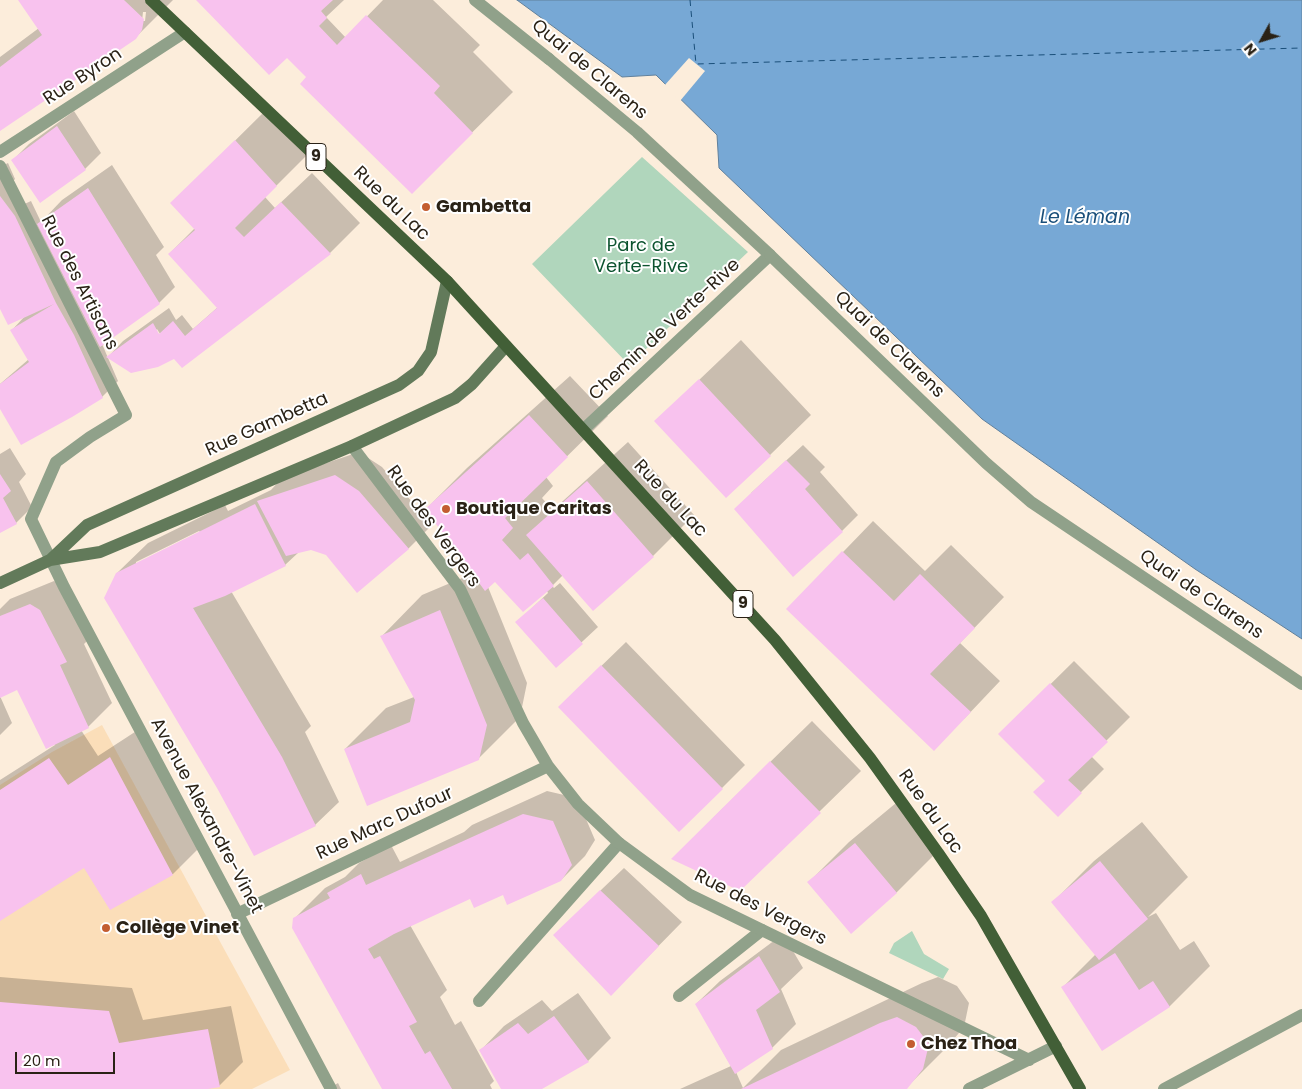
<!DOCTYPE html>
<meta charset="utf-8">
<style>
body{margin:0}
#map{position:relative;width:1302px;height:1089px;overflow:hidden;background:#fceddb;font-family:Poppins,sans-serif}
canvas{display:block}
.north{position:absolute;left:1237px;top:15px;width:50px;height:50px;-webkit-text-stroke:4px #fff;paint-order:stroke;rotate:231deg;font-size:14px;font-weight:700;line-height:20px;text-align:center;color:#2a2216}
.north::after{content:'';display:block;margin:auto;width:18px;height:22px;background:#2a2216;clip-path:polygon(50% 0,100% 100%,50% 72%,0 100%)}
.scale{position:absolute;left:15px;top:1052px;width:100px;height:22px;box-sizing:border-box;border:2px solid #2a2216;border-top:0;padding-left:6px;font-size:15px;line-height:18px;white-space:nowrap;color:#2a2216;-webkit-text-stroke:4px #fff;paint-order:stroke}
</style>
<div id="map">
<canvas width="1302" height="1089"></canvas>
<div class="north">N</div>
<div class="scale">20 m</div>
</div>
<script>
const ctx = document.querySelector('canvas').getContext('2d');
ctx.lineJoin = 'round';
function paint(path, color) { ctx.fillStyle = color; ctx.fill(path, 'evenodd'); }
const toPath = rows => new Path2D(rows.map(r => 'M' + r).join(''));
function trace(path, color, width, dash) { ctx.strokeStyle = color; ctx.lineWidth = width; ctx.lineCap = dash ? 'butt' : 'round'; ctx.setLineDash(dash || []); ctx.stroke(path); }
function write(font, color, halo, rows, align = 'center') {
  ctx.font = font + ' Poppins,sans-serif'; ctx.lineWidth = 4; ctx.setLineDash([]); ctx.textBaseline = 'middle'; ctx.strokeStyle = halo; ctx.fillStyle = color; for (const [text, x, y, turn = 0] of rows) {
    ctx.save(); ctx.translate(x, y); ctx.rotate((+turn || 0) * Math.PI / 180); ctx.textAlign = isNaN(turn) ? turn : align; if (halo) ctx.strokeText(text, 0, 0); ctx.fillText(text, 0, 0); ctx.restore();
  }
}
const built = toPath([
 [102,725,290,1070,252,1089,0,1089,0,785,52,752]
]);
const green = toPath([
 [642,157,748,252,629,365,532,264],
 [912,931,924,954,949,969,943,979,889,953,894,943]
]);
const water = toPath([
 [517,0,1302,0,1302,639,1195,569,982,419,719,168,717,135,656,75,622,77,517,0]
]);
const pier = toPath([
 [689,58,705,71,680,101,664,86]
]);
const shadow = toPath([
 [19,0,173,0,135,38,0,129,0,57,39,28],
 [143,12,146,12,145,21,142,21],
 [198,0,344,0,326,17,346,38,383,0,433,0,480,45,473,52,513,92,412,192,315,70,287,56],
 [266,110,307,155,265,197,275,208,312,173,360,223,330,253,182,366,175,356,158,366,131,372,108,357,123,341,169,308,176,320,182,315,193,329,218,307,169,254,195,228,172,203],
 [157,329,174,356,172,357,156,330],
 [74,111,101,153,85,169,13,160,29,144],
 [8,163,15,179,7,188,20,206,31,201,41,222,62,200,112,165,164,247,156,255,175,287,159,303,102,344,118,381,102,397,0,408,0,384,29,359,12,330,25,316,0,306,0,167],
 [741,340,811,415,770,455,656,421],
 [570,376,608,416,546,477,553,486,542,498,553,510,628,442,694,515,653,556,563,575,552,586,554,588,560,583,598,627,556,666,517,622,548,593,547,591,495,581,488,587,527,683,520,717,478,759,345,749,386,708,414,697,382,636,422,595,474,573,426,509,467,468],
 [803,445,825,467,820,472,858,515,842,531,751,493],
 [10,448,26,474,19,482,32,507,16,523,0,532,0,454],
 [359,452,382,467,432,525,408,549,327,554,312,549,299,552,285,565,231,591,311,726,305,732,339,802,315,825,117,573,148,543,225,505,228,511,271,490,282,478],
 [199,531,201,533,136,564,136,562],
 [873,521,925,571,951,545,1004,597,960,643,1000,681,964,719,788,609],
 [54,581,64,586,90,638,84,644,112,703,88,727,81,730,98,756,141,728,203,844,173,874,111,908,84,867,0,919,0,780,55,745,17,688,0,696,12,723,0,735,0,609,10,599],
 [626,642,745,765,722,788,559,707],
 [1074,661,1130,717,1091,756,1104,769,1058,815,1046,781,1000,734],
 [812,721,861,771,740,889,713,818],
 [547,791,577,798,595,840,585,856,561,880,503,893,470,897,410,925,447,990,440,997,455,1025,461,1021,494,1081,490,1085,492,1089,383,1089,295,918,325,888,345,877,359,863,391,845,400,862,464,832,472,825],
 [896,803,937,852,896,893,809,882,849,842],
 [1142,822,1188,877,1148,917,1156,913,1180,950,1194,941,1210,966,1169,1007,1063,987,1096,954,1053,902,1094,861],
 [624,868,682,922,635,970,578,912],
 [783,934,803,968,781,989,796,1024,772,1048,736,1072,743,1088,781,1050,922,983,938,977,957,986,969,1003,964,1027,947,1047,905,1089,680,1089,731,1066,696,1004,720,981],
 [0,977,132,988,143,1020,231,1006,243,1062,219,1086,201,1089,0,1089],
 [578,993,611,1038,588,1061,538,1089,502,1089,481,1050,504,1026,542,1000,552,1011],
 [338,1083,341,1089,328,1089]
]);
const ferry = toPath([
 [690,0,696,64,1302,48]
]);
const building = toPath([
 [18,0,124,0,144,19,142,30,136,39,0,131,0,67,42,35],
 [196,0,333,0,321,11,327,18,319,26,337,45,366,15,440,86,434,93,473,133,412,194,300,84,306,77,287,58,269,75],
 [57,126,86,170,40,203,11,160],
 [235,140,277,186,235,228,244,237,281,202,331,254,182,368,174,359,158,367,131,373,106,357,153,323,159,334,173,321,185,336,217,308,168,254,195,230,170,203],
 [88,188,160,304,100,347,37,224],
 [0,196,15,216,56,303,74,335,103,398,72,417,21,445,0,409,0,384,29,362,10,330,54,304,8,325,0,309],
 [699,379,771,456,726,498,654,421],
 [529,415,568,457,505,518,513,528,502,540,520,560,528,553,554,586,523,612,495,582,485,591,425,509],
 [786,460,810,484,805,489,843,532,793,577,734,509],
 [0,474,11,491,3,498,17,524,0,533],
 [335,475,359,491,409,549,357,593,326,555,311,550,286,556,257,501],
 [587,481,654,557,593,611,526,535],
 [255,504,286,566,225,596,193,608,282,757,316,826,254,856,217,788,104,598,116,573],
 [842,551,894,601,920,574,975,628,930,674,971,712,934,751,786,609],
 [543,598,583,644,556,668,515,622],
 [30,604,40,610,67,662,60,665,89,728,46,749,17,690,0,698,0,616],
 [440,610,487,725,479,760,367,806,344,749,410,722,415,700,380,636],
 [601,665,723,789,679,832,558,707],
 [1050,683,1108,742,1068,780,1082,793,1058,817,1033,792,1045,781,998,734],
 [110,757,173,875,110,910,84,868,0,921,0,790,49,758,68,785],
 [770,761,821,813,740,891,671,859],
 [523,814,553,821,572,865,561,881,507,905,503,895,474,908,470,899,394,934,368,949,374,959,380,956,417,1022,409,1026,425,1054,430,1051,452,1089,382,1089,292,928,293,918,330,898,327,893,361,874,366,885],
 [855,843,897,893,851,934,807,882],
 [1100,861,1148,919,1099,960,1051,902],
 [600,890,659,946,611,996,553,935],
 [1115,953,1139,990,1153,981,1170,1007,1102,1051,1061,987],
 [759,956,780,992,756,1010,773,1049,735,1074,695,1004],
 [0,1002,109,1011,119,1043,208,1029,220,1087,208,1089,0,1089],
 [554,1016,589,1062,542,1089,501,1089,479,1050,518,1023,528,1034],
 [897,1017,916,1027,929,1044,923,1069,907,1089,741,1089,880,1023]
]);
const lane = toPath([
 [549,59,637,132,770,255,583,430],
 [679,996,762,930],
 [479,1001,619,843],
 [1164,1089,1302,1015]
]);
const street = toPath([
 [475,0,549,59],
 [0,152,185,32],
 [0,166,126,415,90,437,56,462,31,519,64,587,331,1089],
 [770,255,986,463,1031,502,1302,684],
 [352,446,460,589,523,723,548,766,578,804,619,843,690,895,1029,1060],
 [237,914,548,766],
 [969,1089,1056,1046]
]);
const secondary = toPath([
 [50,560,87,525,399,385,418,371,431,352,447,281],
 [0,583,50,560,100,552,352,446,455,398,472,384,506,346]
]);
const primary = toPath([
 [151,0,447,281,775,640,870,758,938,853,981,916,1080,1089]
]);
const markers = [
 [426,207,5,"#c35d30"],
 [446,509,5,"#c35d30"],
 [106,928,5,"#c35d30"],
 [911,1044,5,"#c35d30"]
];
const shields = [
 [316,157,20],
 [743,604,20]
];
const shieldNames = [
 ["9",316,157],
 ["9",743,604]
];
const streetNames = [
 ["Quai de Clarens",589,70,40],
 ["Rue Byron",83,77,-33],
 ["Rue du Lac",391,204,44],
 ["Rue des Artisans",79,283,63],
 ["Chemin de Verte-Rive",665,330,-43],
 ["Quai de Clarens",889,345,44],
 ["Rue Gambetta",267,425,-24],
 ["Rue du Lac",670,499,47],
 ["Rue des Vergers",433,527,54],
 ["Quai de Clarens",1201,595,34],
 ["Rue du Lac",930,812,55],
 ["Avenue Alexandre-Vinet",206,816,62],
 ["Rue Marc Dufour",385,824,-25],
 ["Rue des Vergers",760,908,27]
];
const poiNames = [
 ["Gambetta",436,207],
 ["Boutique Caritas",456,509],
 ["Collège Vinet",116,928],
 ["Chez Thoa",921,1044]
];
const parkNames = [
 ["Parc de",641,246],
 ["Verte-Rive",641,267]
];
const waterNames = [
 ["Le Léman",1085,218]
];
paint(built, '#fbdeb9');
paint(green, '#b0d6bc');
paint(water, '#77a8d5');
trace(water, '#60809c', 1);
paint(pier, '#fceddb');
paint(shadow, '#0003');
trace(ferry, '#1a4f7a', 1, [6, 5]);
paint(building, '#f8c2ee');
trace(lane, '#90a18a', 12);
trace(street, '#90a18a', 12);
trace(secondary, '#627a5a', 12);
trace(primary, '#425f37', 12);
for (const [x, y, r, color] of markers) { const dot = new Path2D(); dot.arc(x, y, r, 0, 2 * Math.PI); ctx.fillStyle = color; ctx.fill(dot); trace(dot, '#fff', 2); }
for (const [x, y, w] of shields) { const box = new Path2D(); box.roundRect(x - w / 2, y - 13.5, w, 27, 4); ctx.fillStyle = '#fff'; ctx.fill(box); trace(box, '#2a2216', 1); }
write('bold 16px', '#2a2216', null, shieldNames);
write('18px', '#2a2216', '#fff', streetNames);
write('bold 18px', '#2a2216', '#fff', poiNames, 'left');
write('18px', '#0c532f', '#fff', parkNames);
write('italic 19px', '#1a4f7a', '#fff', waterNames);
</script>
